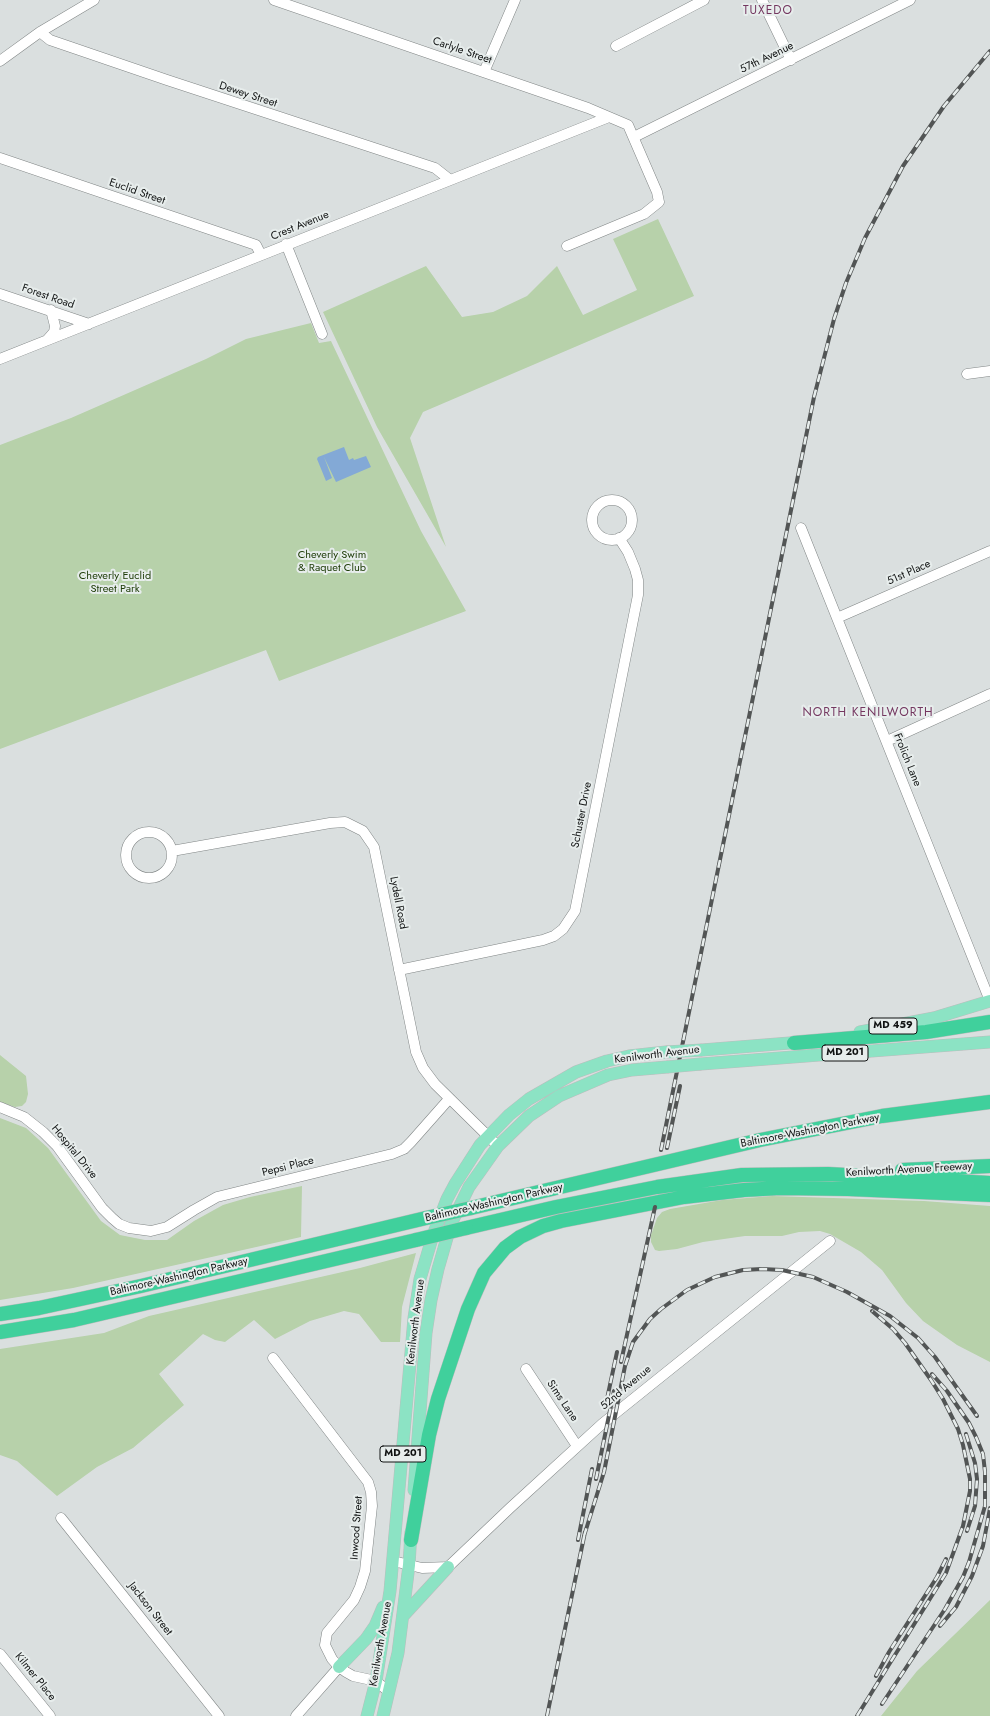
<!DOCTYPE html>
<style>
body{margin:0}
canvas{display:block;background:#dadfdf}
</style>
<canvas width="990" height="1716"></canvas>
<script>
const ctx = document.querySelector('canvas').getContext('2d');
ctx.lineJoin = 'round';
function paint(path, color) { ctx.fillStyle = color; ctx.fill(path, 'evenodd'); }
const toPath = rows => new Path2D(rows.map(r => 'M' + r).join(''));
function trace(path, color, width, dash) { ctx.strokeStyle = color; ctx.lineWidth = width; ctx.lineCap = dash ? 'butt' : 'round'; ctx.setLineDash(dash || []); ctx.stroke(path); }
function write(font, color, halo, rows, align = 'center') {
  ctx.font = font + ' Jost,sans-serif'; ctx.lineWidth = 4; ctx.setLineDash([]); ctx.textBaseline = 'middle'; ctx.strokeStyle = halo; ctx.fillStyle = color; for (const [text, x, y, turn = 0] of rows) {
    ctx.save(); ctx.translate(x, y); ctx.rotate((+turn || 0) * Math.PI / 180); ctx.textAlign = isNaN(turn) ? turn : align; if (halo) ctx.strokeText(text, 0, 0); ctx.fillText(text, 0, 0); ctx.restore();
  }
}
const green = toPath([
 [658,219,694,296,423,412,410,438,446,547,377,427,323,312,426,266,462,317,493,312,527,296,557,266,583,315,637,290,613,239],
 [311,323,319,343,331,341,421,531,466,611,279,681,266,650,0,749,0,445,71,418,206,359,246,339],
 [0,1055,26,1076,28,1094,26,1102,22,1106,15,1107,0,1102],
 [0,1118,26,1128,48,1148,101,1221,120,1235,145,1240,167,1240,194,1221,223,1205,250,1197,302,1186,301,1237,73,1288,0,1300],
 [772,1196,924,1201,990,1206,990,1362,957,1345,923,1321,906,1303,882,1270,861,1252,830,1234,820,1231,799,1232,782,1236,745,1236,703,1242,677,1249,659,1251,655,1250,651,1242,651,1235,657,1218,662,1212,670,1209,722,1200],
 [416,1253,402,1307,400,1342,381,1342,359,1314,344,1311,310,1321,275,1339,254,1320,225,1342,215,1340,203,1334,159,1374,184,1405,133,1448,97,1467,57,1496,17,1461,0,1455,0,1349,104,1333,149,1316,360,1268],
 [990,1600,990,1716,881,1716,917,1671]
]);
const water = toPath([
 [344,447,349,460,353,458,354,460,366,456,371,467,336,482,324,457,332,478,326,481,317,459,318,457]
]);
const minor = toPath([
 [274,0,588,108,628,125,657,192,659,202,644,214,567,246],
 [762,0,791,60],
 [40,32,50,40,167,80,435,168,449,179],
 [616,46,704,0],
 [0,61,40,32,94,0],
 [484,72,515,0],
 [634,137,910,0],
 [0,158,256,245,261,255],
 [286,244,322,334],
 [0,294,89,324],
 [47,340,54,332,55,326,51,310],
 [0,359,609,117],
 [967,374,990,371],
 '592 520a20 20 0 1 1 40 0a20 20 0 1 1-40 0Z',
 [801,528,990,1001],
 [837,618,990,551],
 [887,741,990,694],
 '126 855a23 23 0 1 1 46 0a23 23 0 1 1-46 0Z',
 [172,851,330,823,345,822,363,831,374,847,416,1052,423,1068,435,1084,498,1146],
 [399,970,543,940,554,936,563,929,575,911,638,595,638,580,635,569,628,552,619,538],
 [0,1107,24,1117,43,1132,57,1146,102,1208,112,1218,119,1224,129,1228,151,1231,167,1227,194,1210,217,1197,392,1154,404,1149,411,1142,449,1099],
 [273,1358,368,1482,371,1492,372,1506,365,1571,360,1587,354,1600,327,1633,325,1645,332,1659,339,1667,346,1672,353,1676,376,1681,389,1692],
 [526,1369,577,1446],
 [61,1518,219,1716],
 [393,1561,422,1568,448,1567,510,1508,602,1424,830,1241],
 [0,1654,50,1716],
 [296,1716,339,1667]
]);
const major = toPath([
 [860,1032,934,1018,990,1001],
 [702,1050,802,1042],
 [701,1064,990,1042],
 [414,1490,426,1333,431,1300,438,1269,451,1224,469,1187,498,1146,529,1116,559,1096,608,1075,632,1070,667,1067],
 [403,1616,448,1567],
 [339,1667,366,1639,375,1626,383,1607],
 [367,1716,376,1681,390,1591,414,1318,420,1279,433,1235,447,1199,455,1184,480,1145,509,1115,529,1099,576,1072,607,1061,629,1056,666,1052],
 [383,1716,398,1653,409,1565,411,1532]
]);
const highway = toPath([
 [794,1043,926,1032,990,1022],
 [902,1170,990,1166],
 [471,1208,760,1140,882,1116,990,1102],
 [466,1228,556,1207,657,1187,742,1175,828,1174,990,1183],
 [0,1314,39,1308,141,1286,426,1218],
 [0,1332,74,1320,416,1240],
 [411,1540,429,1435,438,1399,468,1309,484,1273,505,1248,520,1237,543,1226,561,1221,684,1197,744,1190,781,1188,848,1189,990,1195]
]);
const rail = toPath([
 [667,1148,680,1086],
 [661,1150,814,397,834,319,846,283,865,238,903,166,944,106,990,51],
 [621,1362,655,1207],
 [607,1399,617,1352],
 [966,1434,975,1463,977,1479,975,1506,967,1531],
 [596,1479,614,1391],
 [584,1536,604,1472,625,1366,633,1342,650,1319,661,1309,687,1290,715,1277,743,1270,762,1269,782,1270,813,1277,847,1292,890,1316,918,1338,935,1357,977,1416],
 [578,1540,592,1469],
 [940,1626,956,1607,972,1576,983,1546,990,1508],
 [876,1676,889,1652,937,1577,946,1559],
 [882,1704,945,1609,963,1577,969,1562,985,1506,985,1472,983,1454,976,1437,969,1423,947,1391,932,1374],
 [547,1716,585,1532],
 [857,1716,946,1573,963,1526,970,1491,970,1479,963,1445,958,1429,943,1399,931,1380,905,1343,893,1329,872,1311]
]);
const majorBridge = toPath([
 [666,1052,702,1050],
 [667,1067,701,1064]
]);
const highwayBridge = toPath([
 [426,1218,471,1208],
 [416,1240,466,1228]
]);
const shields = [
 [893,1026,48],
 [845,1053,46],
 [403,1454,46]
];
const shieldNames = [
 ["MD 459",893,1026],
 ["MD 201",845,1053],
 ["MD 201",403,1454]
];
const streetNames = [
 ["Carlyle Street",462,51,19],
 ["57th Avenue",767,58,-26],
 ["Dewey Street",248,95,18],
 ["Euclid Street",137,192,19],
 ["Crest Avenue",300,226,-22],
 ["Forest Road",48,297,19],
 ["51st Place",909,573,-24],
 ["Frolich Lane",907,760,68],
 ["Schuster Drive",582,815,-79],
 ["Lydell Road",398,903,79],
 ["Kenilworth Avenue",657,1055,-7],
 ["Baltimore-Washington Parkway",810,1131,-11],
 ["Hospital Drive",74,1152,51],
 ["Pepsi Place",288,1167,-14],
 ["Kenilworth Avenue Freeway",909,1170,-3],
 ["Baltimore-Washington Parkway",494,1203,-13],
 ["Baltimore-Washington Parkway",179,1277,-13],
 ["Kenilworth Avenue",416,1322,-83],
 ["52nd Avenue",626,1388,-40],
 ["Sims Lane",562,1401,56],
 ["Inwood Street",357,1528,-86],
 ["Jackson Street",150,1609,52],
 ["Kenilworth Avenue",381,1644,-80],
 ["Kilmer Place",35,1677,51]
];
const parkNames = [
 ["Cheverly Swim",332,555],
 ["& Raquet Club",332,568],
 ["Cheverly Euclid",115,576],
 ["Street Park",115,589]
];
const neighbourhoodNames = [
 ["TUXEDO",768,11],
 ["NORTH KENILWORTH",868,713]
];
paint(green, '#b7d1aa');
paint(water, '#83a9d6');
trace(minor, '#818686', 11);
trace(major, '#bcbdbd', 13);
trace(highway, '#bcbdbd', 15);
trace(minor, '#fff', 10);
trace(major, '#8ce3c4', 12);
trace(highway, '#40d09c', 14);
trace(rail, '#525555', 4);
trace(rail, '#e7edec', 2.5, [8]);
trace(majorBridge, '#bcbdbd', 13, []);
trace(highwayBridge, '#bcbdbd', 15, []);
trace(majorBridge, '#8ce3c4', 12);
trace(highwayBridge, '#40d09c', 14);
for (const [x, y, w] of shields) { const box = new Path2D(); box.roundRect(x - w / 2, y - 8, w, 16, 3); ctx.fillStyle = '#e7edec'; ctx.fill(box); trace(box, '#101212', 1); }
write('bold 10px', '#101212', null, shieldNames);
write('11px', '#101212', '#e7edec', streetNames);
write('11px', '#203e0a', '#e7edec', parkNames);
ctx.letterSpacing = '1px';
write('12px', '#743760', '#e7edec', neighbourhoodNames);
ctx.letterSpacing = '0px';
</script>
